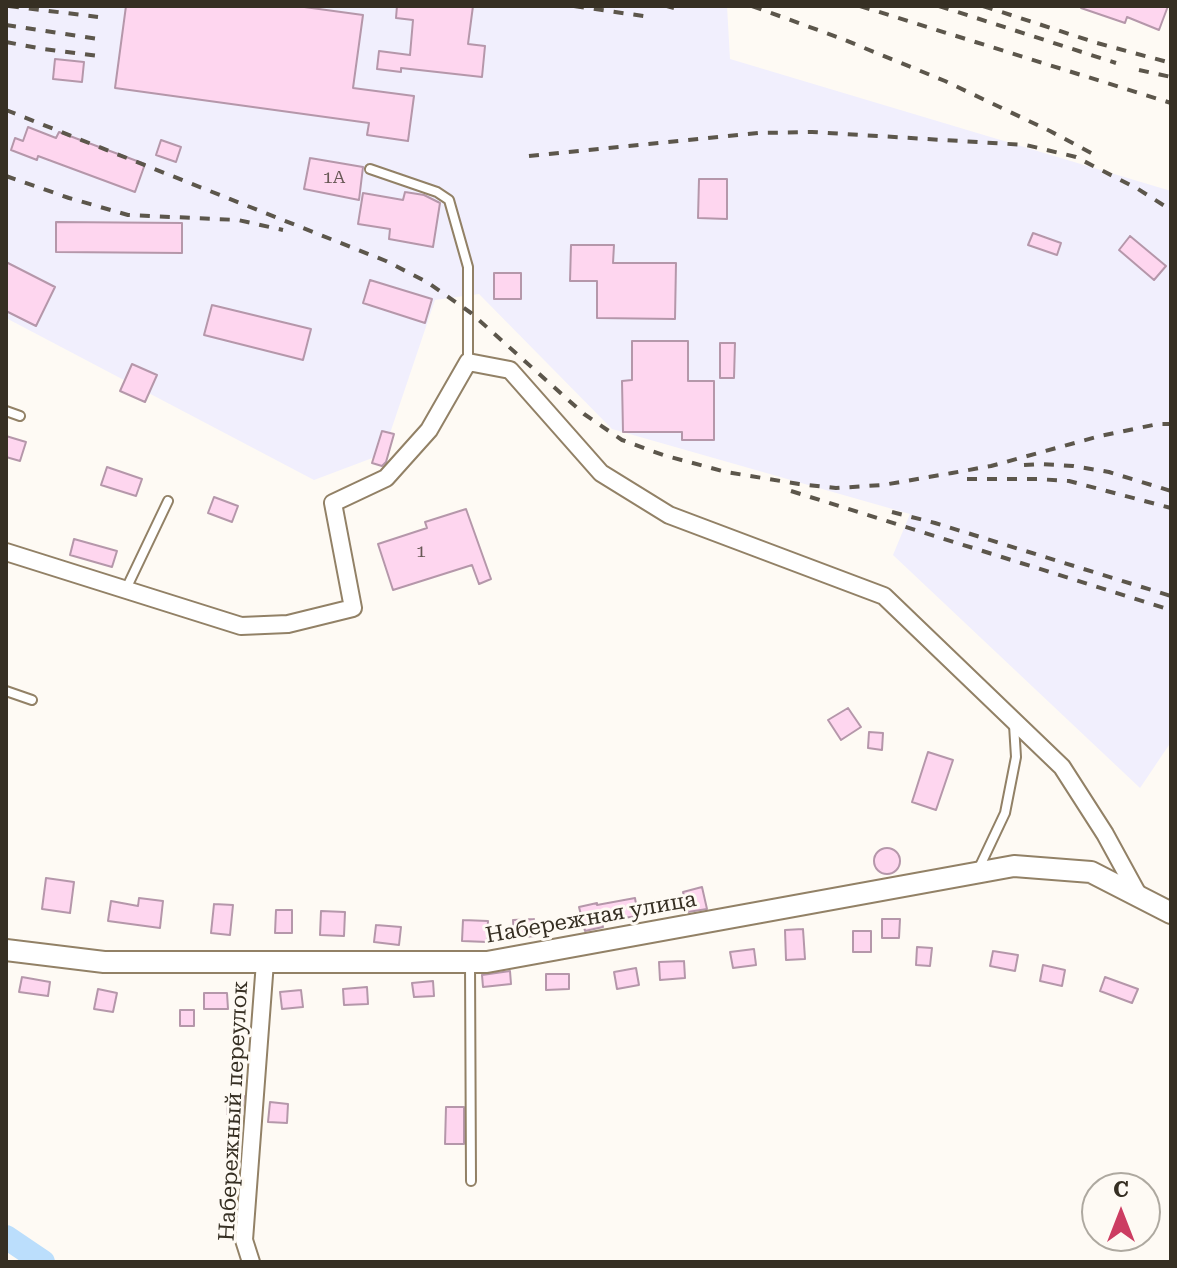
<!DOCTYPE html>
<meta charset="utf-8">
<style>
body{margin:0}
#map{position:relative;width:1177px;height:1268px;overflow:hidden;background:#fefaf4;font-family:"Roboto Serif",serif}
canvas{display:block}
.frame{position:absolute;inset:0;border:8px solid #362f23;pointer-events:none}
.north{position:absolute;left:1081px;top:1172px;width:80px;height:80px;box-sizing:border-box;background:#fefaf4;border:2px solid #aea9a0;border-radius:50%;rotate:0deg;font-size:22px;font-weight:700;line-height:32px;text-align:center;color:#362f23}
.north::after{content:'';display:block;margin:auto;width:28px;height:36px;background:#cc3d62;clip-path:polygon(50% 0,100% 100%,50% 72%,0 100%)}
</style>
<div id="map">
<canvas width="1177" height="1268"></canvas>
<div class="frame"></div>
<div class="north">С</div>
</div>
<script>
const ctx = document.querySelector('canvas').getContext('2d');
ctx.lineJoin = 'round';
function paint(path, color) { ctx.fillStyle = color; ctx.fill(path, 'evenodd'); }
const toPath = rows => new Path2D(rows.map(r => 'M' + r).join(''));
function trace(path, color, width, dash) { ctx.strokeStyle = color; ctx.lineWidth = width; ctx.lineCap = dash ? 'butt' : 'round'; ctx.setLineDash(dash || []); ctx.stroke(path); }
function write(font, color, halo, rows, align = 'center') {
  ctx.font = font + ' "Roboto Serif",serif'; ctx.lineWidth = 6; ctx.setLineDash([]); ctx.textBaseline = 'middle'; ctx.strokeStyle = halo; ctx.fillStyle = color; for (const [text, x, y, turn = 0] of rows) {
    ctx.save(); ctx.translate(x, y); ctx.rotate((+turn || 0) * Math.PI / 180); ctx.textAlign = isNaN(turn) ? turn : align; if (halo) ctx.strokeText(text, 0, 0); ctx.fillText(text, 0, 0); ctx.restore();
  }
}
const industrial = toPath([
 [6,6,727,6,730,59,1171,191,1171,742,1140,788,893,555,910,514,612,429,479,294,435,300,383,454,314,480,6,318]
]);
const river = toPath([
 [6,1237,43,1262]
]);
const building = toPath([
 [126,6,297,6,363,15,353,88,414,96,408,141,367,135,369,123,115,88,126,6],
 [397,6,473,6,468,44,485,46,482,77,401,68,401,72,377,69,379,51,410,55,413,20,396,18,397,6],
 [1081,6,1168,6,1159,30,1127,17,1125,23,1081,8,1081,6],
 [55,59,84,62,82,82,53,79,55,59],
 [28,127,56,138,59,132,145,164,135,192,38,156,37,160,11,150,15,138,23,141,28,127],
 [161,140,181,147,176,162,156,155,161,140],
 [310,158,363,167,359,200,304,189,310,158],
 [699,179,727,179,727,219,698,218,699,179],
 [405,192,424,195,440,203,433,247,389,239,390,229,358,224,363,193,403,200,405,192],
 [56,222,182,223,182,253,56,252,56,222],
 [1033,233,1061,243,1057,255,1028,245,1033,233],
 [1130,236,1166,266,1154,280,1119,250,1130,236],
 [571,245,614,245,613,263,676,263,675,319,597,318,597,281,570,281,571,245],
 [6,262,55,287,36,326,6,311,6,262],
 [494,273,521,273,521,299,494,299,494,273],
 [370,280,432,299,425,323,363,303,370,280],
 [212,305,311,329,303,360,204,335,212,305],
 [632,341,688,341,688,381,714,381,714,440,682,440,682,432,623,432,622,381,632,380,632,341],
 [720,343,735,343,734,378,720,378,720,343],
 [132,364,157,375,145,402,120,391,132,364],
 [382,431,394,434,386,462,382,466,372,463,382,431],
 [6,436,26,442,20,461,6,457,6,436],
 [107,467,142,479,136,496,101,485,107,467],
 [214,497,238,506,232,522,208,513,214,497],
 [466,509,491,579,479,584,472,565,393,590,378,544,427,528,425,522,466,509],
 [74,539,117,551,112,567,70,555,74,539],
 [848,708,861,727,841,740,828,720,848,708],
 [869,732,883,733,882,750,868,748,869,732],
 [928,752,953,760,936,810,912,802,928,752],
 '874 861a13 13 0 1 1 26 0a13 13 0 1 1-26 0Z',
 [46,878,74,882,70,913,42,909,46,878],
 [702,887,707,909,688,912,683,892,702,887],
 [139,898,163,901,160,928,108,921,111,901,138,906,139,898],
 [635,898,638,916,601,921,603,927,585,931,579,907,597,903,597,905,635,898],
 [214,904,233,905,230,935,211,933,214,904],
 [276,910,292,910,292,933,275,933,276,910],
 [321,911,345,912,344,936,320,935,321,911],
 [534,919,535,936,514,938,513,920,534,919],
 [882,919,900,919,899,938,882,938,882,919],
 [463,920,488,921,487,942,462,941,463,920],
 [376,925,401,927,399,945,374,942,376,925],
 [803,929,805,959,786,960,785,930,803,929],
 [853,931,871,931,871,952,853,952,853,931],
 [917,947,932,948,930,966,916,965,917,947],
 [754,949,756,965,733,968,730,952,754,949],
 [993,951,1018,955,1015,971,990,966,993,951],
 [684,961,685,978,660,980,659,962,684,961],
 [1043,965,1065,970,1062,986,1040,981,1043,965],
 [636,968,639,985,617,989,614,972,636,968],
 [510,971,511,984,483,987,482,975,510,971],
 [546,974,569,974,569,989,546,990,546,974],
 [22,977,50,982,48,996,19,992,22,977],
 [1105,977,1138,989,1132,1003,1100,991,1105,977],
 [433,981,434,996,414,997,412,983,433,981],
 [367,987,368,1004,344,1005,343,989,367,987],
 [98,989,117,993,113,1012,94,1009,98,989],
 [301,990,303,1007,282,1009,280,992,301,990],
 [204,993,227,993,228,1009,204,1009,204,993],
 [180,1010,194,1010,194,1026,180,1026,180,1010],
 [228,1094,244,1096,242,1115,227,1114,228,1094],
 [270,1102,288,1104,287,1123,268,1122,270,1102],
 [446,1107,464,1107,464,1144,445,1144,446,1107]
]);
const service = toPath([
 [370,169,437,192,449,200,468,267,468,362],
 [6,411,20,416],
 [126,589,168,501],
 [6,691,32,700],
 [979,868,1005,813,1016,757,1014,725],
 [470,963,471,1181]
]);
const minor = toPath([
 [6,552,241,626,288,624,353,608,333,503,386,478,429,430,468,362,510,370,601,473,669,515,884,596,1062,767,1105,834,1140,898],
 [251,1262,244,1240,265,962]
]);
const tertiary = toPath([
 [6,950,104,962,487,962,1014,866,1091,872,1171,913]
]);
const rail = toPath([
 [9,6,98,17],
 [574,6,650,17],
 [667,6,674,8],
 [752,6,840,38,945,81,1050,131,1093,154],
 [860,6,1171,103],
 [939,6,1116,63],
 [983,6,1097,43,1171,63],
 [6,25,98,39],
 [6,42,43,49,98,56],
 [1139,70,1171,77],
 [6,110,386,261,427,282,471,313,584,414,622,440,663,455,726,472,799,484,836,488,883,485,952,473,991,466,1100,436,1158,424,1171,424],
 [529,156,759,133,812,132,1026,145,1076,157,1138,189,1171,210],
 [6,176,69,198,128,215,238,220,283,230],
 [1024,465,1041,464,1073,466,1109,472,1171,491],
 [967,479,1037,479,1069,481,1171,508],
 [791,491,1171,610],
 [892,512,935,523,1171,596]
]);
const numberNames = [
 ["1А",334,178],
 ["1",421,552]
];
const streetNames = [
 ["Набережная улица",591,918,-10],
 ["Набережный переулок",234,1111,-87]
];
paint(industrial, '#f1effd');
trace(river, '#bbdefc', 24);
paint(building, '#fed6ef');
trace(building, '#b597aa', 2);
trace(service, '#928166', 12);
trace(minor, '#928166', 20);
trace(tertiary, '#928166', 24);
trace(service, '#fff', 8);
trace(minor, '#fff', 16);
trace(tertiary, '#fff', 20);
trace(rail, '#5c564b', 4, [10, 10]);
write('18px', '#685956', null, numberNames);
write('22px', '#362f23', '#fefaf4', streetNames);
</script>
